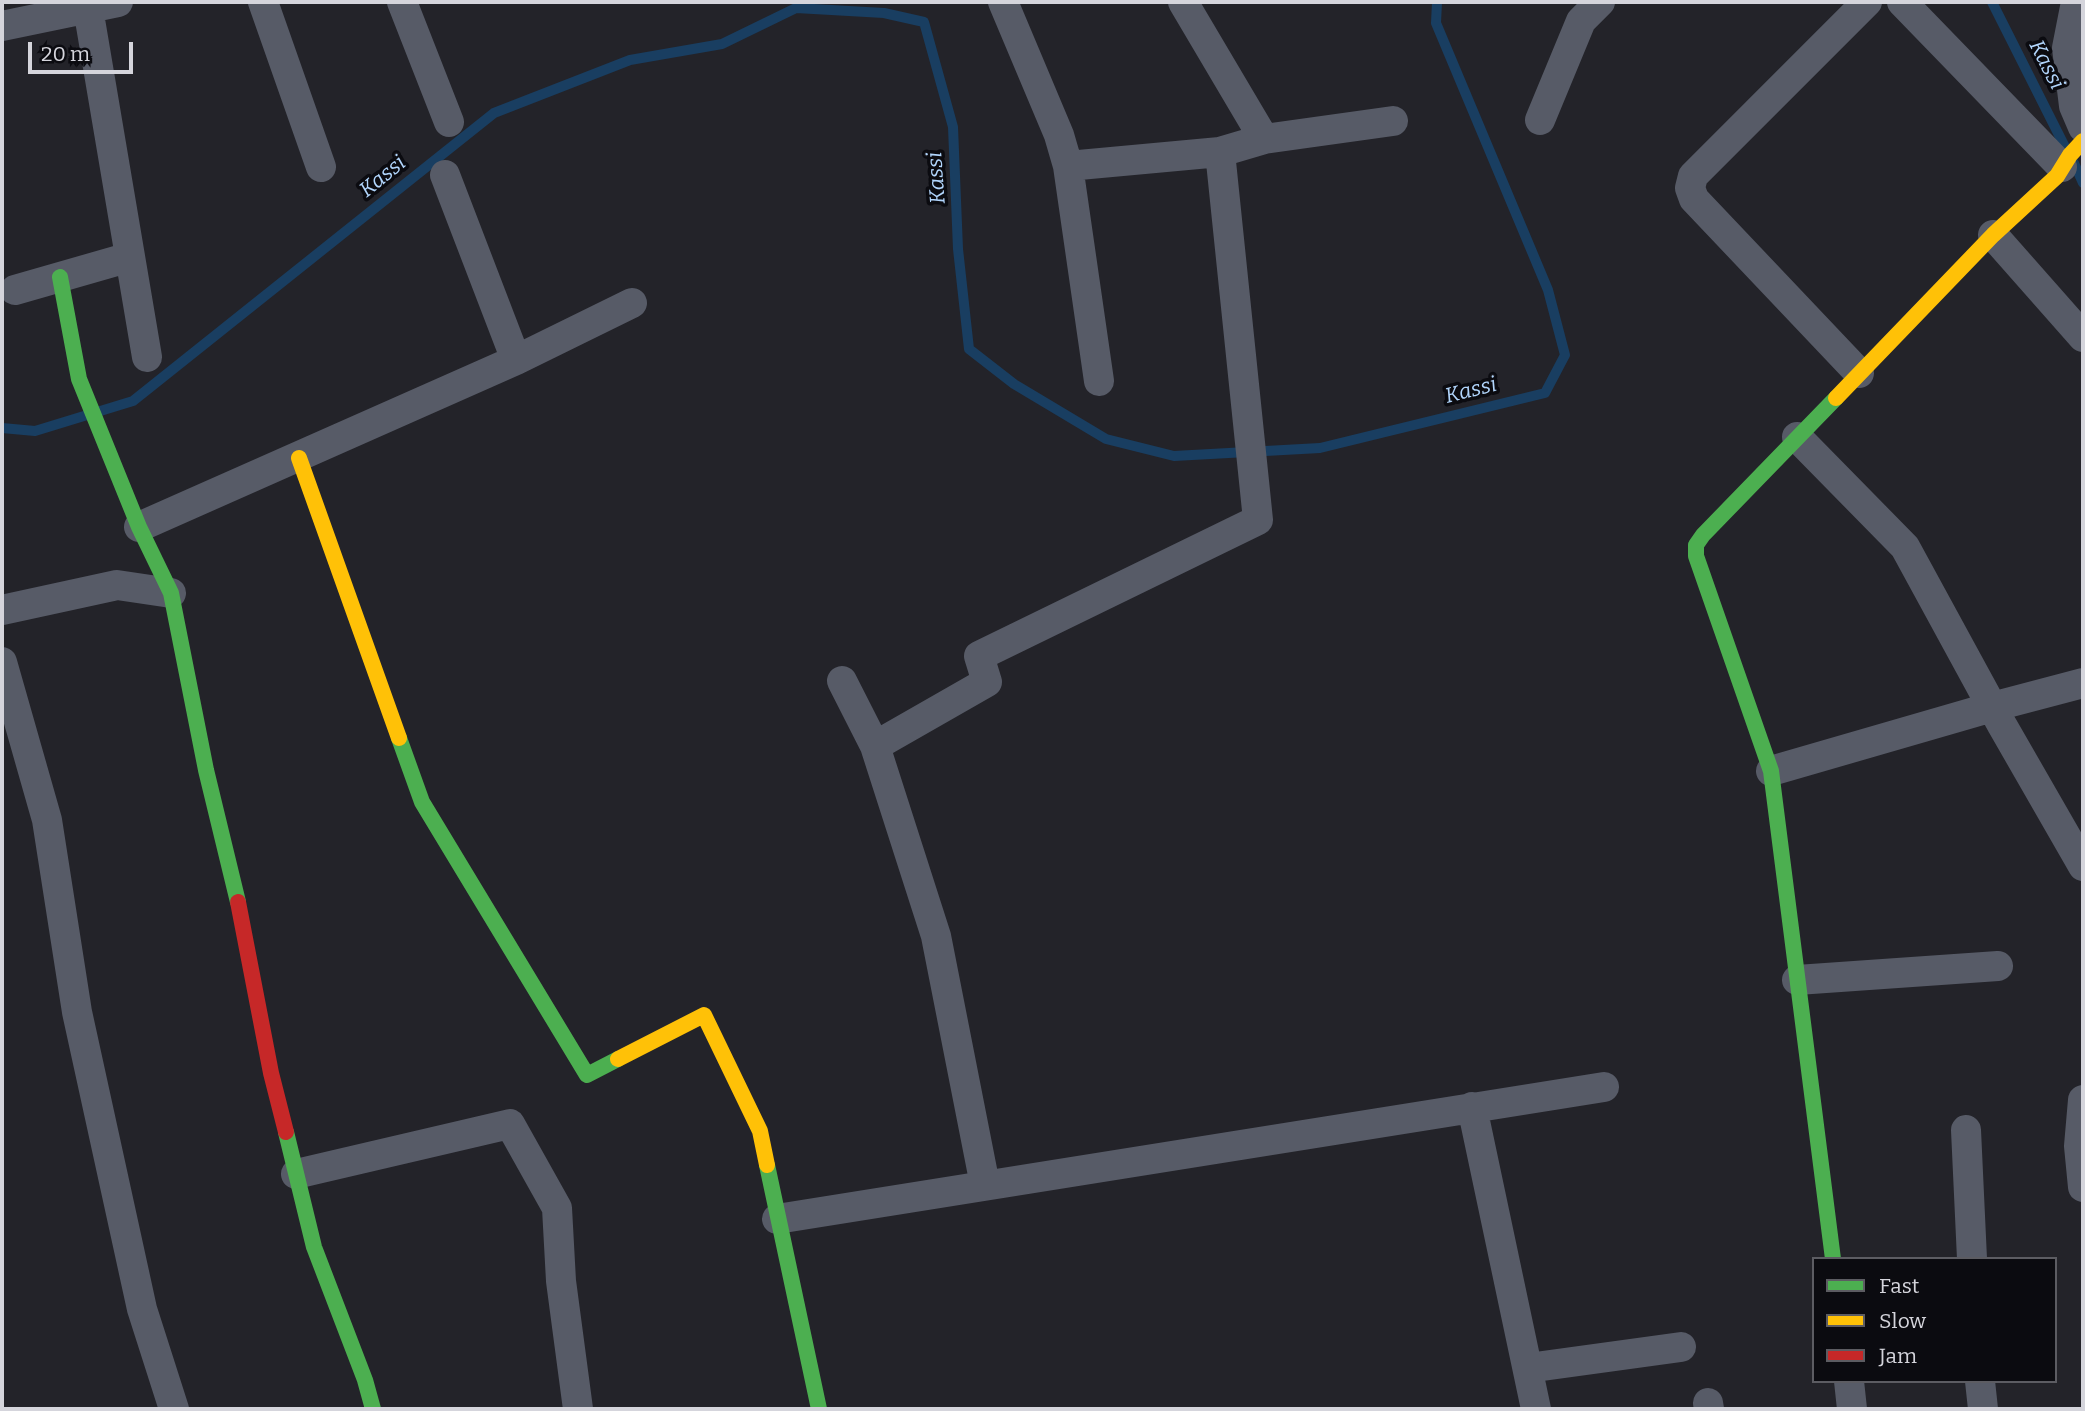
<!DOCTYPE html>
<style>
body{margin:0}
#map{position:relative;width:2085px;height:1411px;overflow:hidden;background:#232329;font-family:Bitter,serif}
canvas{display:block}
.frame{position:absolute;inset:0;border:4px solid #d5d5dc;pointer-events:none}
.legend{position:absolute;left:1812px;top:1257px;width:245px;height:126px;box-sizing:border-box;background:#0b0b10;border:2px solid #5c5c62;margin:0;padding:9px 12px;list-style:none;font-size:21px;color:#d5d5dc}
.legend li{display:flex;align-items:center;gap:14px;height:35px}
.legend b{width:35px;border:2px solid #5c5c62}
.scale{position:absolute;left:28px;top:42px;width:105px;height:32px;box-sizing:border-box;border:4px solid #d5d5dc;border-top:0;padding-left:9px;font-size:21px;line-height:24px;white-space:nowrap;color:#d5d5dc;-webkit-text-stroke:5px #0b0b10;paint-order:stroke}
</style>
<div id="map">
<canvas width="2085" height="1411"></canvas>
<div class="frame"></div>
<ul class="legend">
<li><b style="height:9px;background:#4caf50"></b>Fast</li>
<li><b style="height:9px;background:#ffc107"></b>Slow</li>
<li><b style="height:9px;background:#c62828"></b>Jam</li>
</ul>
<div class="scale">20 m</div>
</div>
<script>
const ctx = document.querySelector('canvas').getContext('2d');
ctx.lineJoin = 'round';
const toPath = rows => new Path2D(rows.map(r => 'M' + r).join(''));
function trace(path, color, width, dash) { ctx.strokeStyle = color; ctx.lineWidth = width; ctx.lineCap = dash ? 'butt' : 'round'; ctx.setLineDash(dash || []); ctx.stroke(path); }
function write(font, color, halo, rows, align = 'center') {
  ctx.font = font + ' Bitter,serif'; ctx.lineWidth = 7; ctx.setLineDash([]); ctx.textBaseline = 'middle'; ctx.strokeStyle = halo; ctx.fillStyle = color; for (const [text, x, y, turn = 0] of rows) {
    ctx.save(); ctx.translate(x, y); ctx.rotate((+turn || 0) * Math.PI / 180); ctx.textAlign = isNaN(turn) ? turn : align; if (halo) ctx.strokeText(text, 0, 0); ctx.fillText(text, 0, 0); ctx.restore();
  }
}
const stream = toPath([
 [1992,2,2066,149],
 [2074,163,2083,183],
 [2,428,35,431,133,401,494,113,630,60,722,44,796,8,884,13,924,22,953,127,958,249,969,349,1014,384,1106,439,1174,456,1320,448,1545,393,1565,355,1548,290,1436,23,1437,2]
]);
const street = toPath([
 [263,2,321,167],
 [402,2,449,122],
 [1003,2,1059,135,1068,166,1099,381],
 [1183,2,1264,139],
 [1902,2,2062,167],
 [2076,2,2067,48,2074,106,2083,127],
 [88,8,147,357],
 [2,26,118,2],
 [1540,120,1581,21,1600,2],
 [1068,166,1220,152,1264,139,1393,121],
 [445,175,516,360],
 [1993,235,2083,337],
 [15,290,130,257],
 [1859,373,1694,199,1690,188,1693,176,1867,2],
 [1797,437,1905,547,2002,725,2083,866],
 [139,527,516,360,632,303],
 [2,610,117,585,171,593],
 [2,662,47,820,77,1012,142,1309,174,1409],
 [842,681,875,746,936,936,985,1185],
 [875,746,987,682,979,656,1258,520,1220,152],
 [1771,771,1992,707,2083,683],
 [1797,980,1998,966],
 [2083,1100,2079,1146,2083,1187],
 [1472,1107,1536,1409],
 [1966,1130,1972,1259],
 [296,1174,510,1124,557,1208,561,1281,578,1409],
 [777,1219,1604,1087],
 [1528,1368,1681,1347],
 [1849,1381,1852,1409],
 [1980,1381,1983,1409],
 [1708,1403,1709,1409]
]);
const fast = toPath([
 [60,277,79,379,139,527,171,593,206,770,238,902],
 [399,738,422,802,587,1075,618,1059],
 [286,1132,314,1247,365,1380,373,1409],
 [767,1165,819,1409],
 [1833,1259,1771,771,1696,556,1696,545,1703,535,1836,398]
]);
const slow = toPath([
 [1836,398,1993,235,2057,176,2070,155,2083,141],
 [299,458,399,738],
 [618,1059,704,1015,760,1131,767,1165]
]);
const jam = toPath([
 [238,902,271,1073,286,1132]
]);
const waterNames = [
 ["Kassi",2046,65,63],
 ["Kassi",383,177,-39],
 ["Kassi",937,178,-94],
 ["Kassi",1471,391,-14]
];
trace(stream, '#193e61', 10);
trace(street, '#575b67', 30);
trace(fast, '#4caf50', 16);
trace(slow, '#ffc107', 16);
trace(jam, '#c62828', 16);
write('italic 21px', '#b2d6fd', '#0b0b10', waterNames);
</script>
